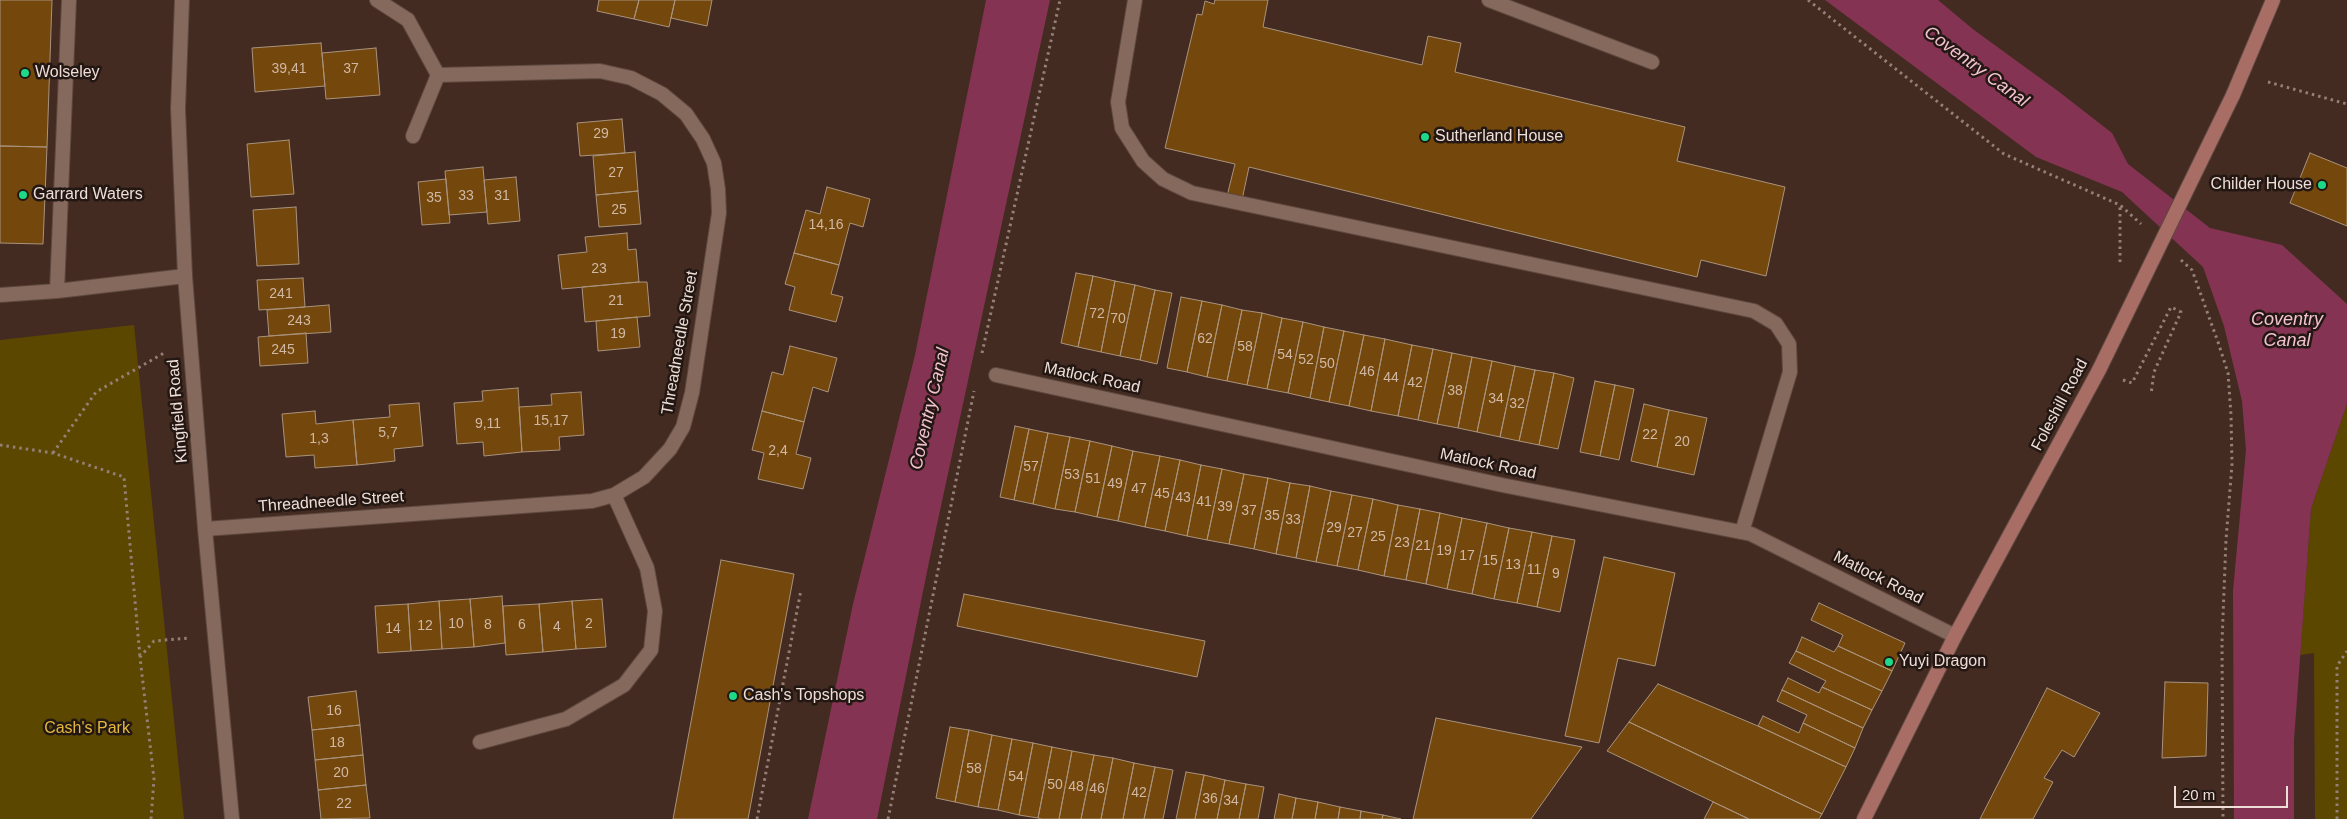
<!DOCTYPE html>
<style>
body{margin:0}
#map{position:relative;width:2347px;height:819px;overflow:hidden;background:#442b21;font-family:Arial,sans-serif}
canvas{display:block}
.scale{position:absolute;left:2174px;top:786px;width:114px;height:22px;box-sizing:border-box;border:2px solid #efded7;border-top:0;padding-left:6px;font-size:15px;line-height:18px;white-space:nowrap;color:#efded7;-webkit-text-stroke:4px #221712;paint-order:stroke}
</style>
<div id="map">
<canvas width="2347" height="819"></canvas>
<div class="scale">20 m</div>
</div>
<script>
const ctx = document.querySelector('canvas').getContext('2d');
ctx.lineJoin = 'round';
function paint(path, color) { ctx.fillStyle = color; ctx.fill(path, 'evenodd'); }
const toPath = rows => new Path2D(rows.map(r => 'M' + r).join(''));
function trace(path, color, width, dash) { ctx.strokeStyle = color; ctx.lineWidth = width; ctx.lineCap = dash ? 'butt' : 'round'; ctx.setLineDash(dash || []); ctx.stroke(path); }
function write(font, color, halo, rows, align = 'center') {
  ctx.font = font + ' Arial,sans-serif'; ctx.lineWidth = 5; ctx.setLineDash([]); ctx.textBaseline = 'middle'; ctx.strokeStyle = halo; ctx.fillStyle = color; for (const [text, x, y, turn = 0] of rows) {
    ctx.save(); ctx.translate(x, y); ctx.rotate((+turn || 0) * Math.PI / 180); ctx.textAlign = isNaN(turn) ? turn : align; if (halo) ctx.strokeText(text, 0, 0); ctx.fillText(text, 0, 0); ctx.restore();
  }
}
const green = toPath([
 [134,325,184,819,0,819,0,340],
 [2347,404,2347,819,2315,819,2314,653,2300,655,2311,509]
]);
const water = toPath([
 [986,0,1050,0,930,557,877,819,808,819,853,604,915,355],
 [1825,0,1938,0,1974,30,2058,91,2112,133,2128,164,2210,228,2282,245,2347,304,2347,404,2311,509,2294,740,2294,819,2234,819,2233,591,2246,450,2242,401,2224,326,2203,267,2122,192,2036,157]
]);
const building = toPath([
 [0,0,52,0,47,147,0,146,0,0],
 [599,0,639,0,634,19,597,11,599,0],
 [639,0,675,0,669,27,634,19,639,0],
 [675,0,712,0,707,26,671,18,675,0],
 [1215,0,1268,0,1263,27,1422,65,1428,36,1461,43,1455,72,1685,127,1677,161,1785,187,1766,276,1701,260,1697,277,1249,167,1242,200,1227,196,1235,164,1165,148,1197,14,1202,15,1205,1,1214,4,1215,0],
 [321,43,325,86,255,92,252,48,321,43],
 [376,48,380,95,326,99,322,53,376,48],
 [622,119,625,153,580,156,577,123,622,119],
 [289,140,294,194,251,197,247,144,289,140],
 [0,146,47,147,43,244,0,243,0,146],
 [635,152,638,191,596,195,593,156,635,152],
 [2310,153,2347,168,2347,226,2290,203,2310,153],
 [483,167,487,212,449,215,445,171,483,167],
 [516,177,520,221,488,224,484,180,516,177],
 [446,179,450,223,422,225,418,182,446,179],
 [827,187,870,199,863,227,850,223,839,265,794,253,806,210,820,214,827,187],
 [638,191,641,224,599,227,596,195,638,191],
 [296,207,299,264,257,266,253,210,296,207],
 [627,233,628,250,636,249,639,282,562,289,558,255,587,252,585,237,627,233],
 [794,253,839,265,831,294,843,297,836,322,789,310,795,287,785,284,794,253],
 [1076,273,1093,276,1078,347,1061,343,1076,273],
 [1093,276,1115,281,1101,352,1078,347,1093,276],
 [303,278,305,307,259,310,257,280,303,278],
 [1115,281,1135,285,1120,356,1101,352,1115,281],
 [639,282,647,282,650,316,585,322,582,287,639,282],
 [1135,285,1155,290,1140,360,1120,356,1135,285],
 [1155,290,1172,293,1157,364,1140,360,1155,290],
 [1181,297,1202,301,1187,372,1167,368,1181,297],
 [1202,301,1222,305,1207,377,1187,372,1202,301],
 [329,305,331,332,269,336,267,310,329,305],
 [1222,305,1242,310,1227,381,1207,377,1222,305],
 [1242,310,1262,313,1247,385,1227,381,1242,310],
 [1262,313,1282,318,1267,389,1247,385,1262,313],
 [637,317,640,347,598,351,596,321,637,317],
 [1282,318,1303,322,1288,393,1267,389,1282,318],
 [1303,322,1324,327,1310,398,1288,393,1303,322],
 [1324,327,1344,331,1329,402,1310,398,1324,327],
 [1344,331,1364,335,1349,406,1329,402,1344,331],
 [306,333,308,363,260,366,258,337,306,333],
 [1364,335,1385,339,1371,411,1349,406,1364,335],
 [1385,339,1412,345,1398,416,1371,411,1385,339],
 [1412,345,1433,349,1418,420,1398,416,1412,345],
 [790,346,837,358,828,392,813,387,804,422,762,411,772,372,783,375,790,346],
 [1433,349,1452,353,1437,424,1418,420,1433,349],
 [1452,353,1472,357,1458,428,1437,424,1452,353],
 [1472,357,1492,361,1477,432,1458,428,1472,357],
 [1492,361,1515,366,1500,437,1477,432,1492,361],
 [1515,366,1535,370,1519,441,1500,437,1515,366],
 [1535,370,1554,373,1539,445,1519,441,1535,370],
 [1554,373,1574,378,1558,449,1539,445,1554,373],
 [1595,381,1615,385,1600,456,1580,452,1595,381],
 [1615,385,1634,389,1619,460,1600,456,1615,385],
 [518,388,522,452,484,456,483,442,457,444,454,403,483,401,482,391,518,388],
 [581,392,584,435,559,437,560,450,522,452,519,407,552,405,551,394,581,392],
 [419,403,423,446,394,449,395,461,357,465,353,420,390,417,389,405,419,403],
 [1644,404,1669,410,1657,467,1631,461,1644,404],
 [1669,410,1707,418,1694,475,1657,467,1669,410],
 [315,411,316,424,353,420,357,465,315,468,314,455,286,457,282,414,315,411],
 [762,411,804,422,796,454,811,458,803,489,758,479,764,453,752,450,762,411],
 [1015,426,1029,429,1014,500,1000,497,1015,426],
 [1029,429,1048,433,1033,504,1014,500,1029,429],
 [1048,433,1070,437,1055,509,1033,504,1048,433],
 [1070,437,1090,441,1075,512,1055,509,1070,437],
 [1090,441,1112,446,1097,517,1075,512,1090,441],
 [1112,446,1133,451,1118,521,1097,517,1112,446],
 [1133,451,1160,456,1145,527,1118,521,1133,451],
 [1160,456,1180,460,1165,531,1145,527,1160,456],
 [1180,460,1201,465,1187,536,1165,531,1180,460],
 [1201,465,1222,469,1207,540,1187,536,1201,465],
 [1222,469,1244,474,1229,544,1207,540,1222,469],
 [1244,474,1268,478,1254,549,1229,544,1244,474],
 [1268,478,1290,483,1276,554,1254,549,1268,478],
 [1290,483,1310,486,1296,558,1276,554,1290,483],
 [1310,486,1331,491,1316,562,1296,558,1310,486],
 [1331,491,1352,495,1337,566,1316,562,1331,491],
 [1352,495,1373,499,1358,570,1337,566,1352,495],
 [1373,499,1398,505,1384,576,1358,570,1373,499],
 [1398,505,1420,509,1406,580,1384,576,1398,505],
 [1420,509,1440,513,1426,584,1406,580,1420,509],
 [1440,513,1462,518,1447,589,1426,584,1440,513],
 [1462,518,1487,523,1472,594,1447,589,1462,518],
 [1487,523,1509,528,1494,599,1472,594,1487,523],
 [1509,528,1532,532,1517,603,1494,599,1509,528],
 [1532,532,1552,536,1537,607,1517,603,1532,532],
 [1552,536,1575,540,1560,612,1537,607,1552,536],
 [1604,557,1675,573,1655,666,1618,658,1599,743,1565,736,1604,557],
 [721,560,794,574,748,819,673,819,721,560],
 [964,594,1205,641,1197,677,957,626,964,594],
 [502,596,505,643,474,647,470,599,502,596],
 [470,599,474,647,442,649,439,601,470,599],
 [602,599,606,647,576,649,572,601,602,599],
 [439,601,442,649,411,651,408,604,439,601],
 [572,601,576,649,543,652,539,604,572,601],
 [1819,603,1905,643,1892,671,1838,646,1843,635,1811,620,1819,603],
 [408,604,411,651,378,653,375,606,408,604],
 [539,604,543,652,506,655,503,606,539,604],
 [1802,637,1834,652,1838,646,1892,671,1882,691,1796,651,1802,637],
 [1796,651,1882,691,1872,710,1822,687,1826,681,1789,663,1796,651],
 [1788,678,1819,693,1822,687,1872,710,1863,728,1782,690,1788,678],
 [2165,682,2208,683,2206,756,2162,758,2165,682],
 [1658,684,1758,726,1846,767,1822,814,1629,722,1658,684],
 [2047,688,2100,713,2074,757,2062,750,2044,778,2053,782,2033,819,1980,819,2047,688],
 [1782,690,1863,728,1855,748,1803,723,1807,715,1777,701,1782,690],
 [356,691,360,725,312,730,308,697,356,691],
 [1763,716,1799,733,1803,723,1855,748,1846,767,1758,726,1763,716],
 [1436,718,1582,747,1531,819,1413,819,1436,718],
 [1629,722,1822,814,1819,819,1749,819,1607,751,1629,722],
 [360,725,363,755,315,760,312,730,360,725],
 [950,727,969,730,955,802,936,798,950,727],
 [969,730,992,735,978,807,955,802,969,730],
 [992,735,1012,739,998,810,978,807,992,735],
 [1012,739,1033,743,1019,815,998,810,1012,739],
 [1033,743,1052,747,1038,818,1019,815,1033,743],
 [1052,747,1072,751,1059,819,1042,819,1038,818,1052,747],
 [1072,751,1094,755,1081,819,1059,819,1072,751],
 [363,755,366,785,318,790,315,760,363,755],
 [1094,755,1113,758,1101,819,1081,819,1094,755],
 [1113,758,1134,763,1123,819,1101,819,1113,758],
 [1134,763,1155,767,1144,819,1123,819,1134,763],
 [1155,767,1173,770,1163,819,1144,819,1155,767],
 [1186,772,1204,775,1195,819,1176,819,1186,772],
 [1204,775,1225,780,1217,819,1195,819,1204,775],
 [1225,780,1246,784,1239,819,1217,819,1225,780],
 [1246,784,1264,787,1258,819,1239,819,1246,784],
 [366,785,370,818,321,819,318,790,366,785],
 [1279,794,1296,798,1292,819,1274,819,1279,794],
 [1296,798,1318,802,1315,819,1292,819,1296,798],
 [1318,802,1340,807,1338,819,1315,819,1318,802],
 [1713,802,1749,819,1704,819,1713,802],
 [1340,807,1361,811,1360,819,1338,819,1340,807],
 [1361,811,1383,815,1382,819,1360,819,1361,811],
 [1383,815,1401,819,1382,819,1383,815]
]);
const path = toPath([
 [1808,0,2004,154,2120,205,2141,224],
 [2268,82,2347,104],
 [2181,260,2192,270,2218,342,2228,373,2231,415,2232,464,2226,540,2222,642,2223,819],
 [2120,262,2120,205],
 [982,353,1060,0],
 [2123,380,2132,383,2171,307,2181,312,2154,372,2151,394],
 [0,445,53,453,124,477,140,657],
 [53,453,96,392,164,353],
 [151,819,154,779,140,657,154,641,189,638],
 [757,819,801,590],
 [888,819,974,391],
 [2337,819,2337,666,2347,651]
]);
const service = toPath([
 [377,0,408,20],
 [1135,0,1118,102,1122,128,1143,161,1163,179,1192,193,1754,311,1776,324,1789,344,1790,372,1742,532],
 [1489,0,1652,62],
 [57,291,69,0],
 [0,295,57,291,185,276]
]);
const minor = toPath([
 [408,20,438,75,413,136],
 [996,375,1502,485,1751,534,1955,636],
 [205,529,592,501,614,495,644,477,670,449,683,427,692,393,719,213,718,189,714,163,703,139,686,114,662,94,631,78,600,71,438,75],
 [480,742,566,719,624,685,651,650,655,611,647,568,614,495]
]);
const tertiary = toPath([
 [182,0,178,109,185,276,205,529,232,819]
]);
const secondary = toPath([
 [2233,95,2273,0],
 [1864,819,1955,636,2099,370]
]);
const secondaryBridge = toPath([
 [2099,370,2233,95]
]);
const markers = [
 [25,73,5,"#1dd988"],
 [1425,137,5,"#1dd988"],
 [2322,185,5,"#1dd988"],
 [23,195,5,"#1dd988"],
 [1889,662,5,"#1dd988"],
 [733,696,5,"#1dd988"]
];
const numberNames = [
 ["39,41",289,69],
 ["37",351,69],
 ["29",601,134],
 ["27",616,173],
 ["33",466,196],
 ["31",502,196],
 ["35",434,198],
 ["25",619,210],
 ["14,16",826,225],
 ["23",599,269],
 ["241",281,294],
 ["21",616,301],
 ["72",1097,314],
 ["70",1118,319],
 ["243",299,321],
 ["19",618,334],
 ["62",1205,339],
 ["58",1245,347],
 ["245",283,350],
 ["54",1285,355],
 ["52",1306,360],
 ["50",1327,364],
 ["46",1367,372],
 ["44",1391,378],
 ["42",1415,383],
 ["38",1455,391],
 ["34",1496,399],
 ["32",1517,404],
 ["15,17",551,421],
 ["9,11",488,424],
 ["5,7",388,433],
 ["22",1650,435],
 ["1,3",319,439],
 ["20",1682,442],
 ["2,4",778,451],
 ["57",1031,467],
 ["53",1072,475],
 ["51",1093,479],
 ["49",1115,484],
 ["47",1139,489],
 ["45",1162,494],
 ["43",1183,498],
 ["41",1204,502],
 ["39",1225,507],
 ["37",1249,511],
 ["35",1272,516],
 ["33",1293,520],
 ["29",1334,528],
 ["27",1355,533],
 ["25",1378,537],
 ["23",1402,543],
 ["21",1423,546],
 ["19",1444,551],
 ["17",1467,556],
 ["15",1490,561],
 ["13",1513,565],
 ["11",1534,570],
 ["9",1556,574],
 ["10",456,624],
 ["2",589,624],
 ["8",488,625],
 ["6",522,625],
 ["12",425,626],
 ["4",557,627],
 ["14",393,629],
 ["16",334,711],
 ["18",337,743],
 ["58",974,769],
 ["20",341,773],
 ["54",1016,777],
 ["50",1055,785],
 ["48",1076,787],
 ["46",1097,789],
 ["42",1139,793],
 ["36",1210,799],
 ["34",1231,801],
 ["22",344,804]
];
const poiNames = [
 ["Wolseley",35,73],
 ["Sutherland House",1435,137],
 ["Childer House",2312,185,"right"],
 ["Garrard Waters",33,195],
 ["Yuyi Dragon",1899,662],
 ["Cash's Topshops",743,696]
];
const streetNames = [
 ["Threadneedle Street",680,343,-80],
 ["Matlock Road",1092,378,12],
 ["Foleshill Road",2060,405,-62],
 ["Kingfield Road",178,411,-95],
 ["Matlock Road",1488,464,12],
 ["Threadneedle Street",331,502,-4],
 ["Matlock Road",1878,578,27]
];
const parkNames = [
 ["Cash's Park",87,729]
];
const waterNames = [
 ["Coventry Canal",1976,67,36],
 ["Coventry",2287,320],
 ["Canal",2287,341],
 ["Coventry Canal",930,409,-77]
];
paint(green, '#5c4700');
paint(water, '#843452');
paint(building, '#74470c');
trace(building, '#a9937d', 1);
trace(service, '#5d483f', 16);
trace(minor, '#5d483f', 16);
trace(tertiary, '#5d483f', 16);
trace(secondary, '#5d483f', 16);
trace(path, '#958078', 3, [2.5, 4]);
trace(service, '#85695d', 14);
trace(minor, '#85695d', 14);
trace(tertiary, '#85695d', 14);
trace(secondary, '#a86e66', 14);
trace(secondaryBridge, '#5d483f', 16, []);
trace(secondaryBridge, '#a86e66', 14);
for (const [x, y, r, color] of markers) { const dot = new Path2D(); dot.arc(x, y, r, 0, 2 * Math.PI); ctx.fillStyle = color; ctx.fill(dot); trace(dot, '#221712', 2); }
write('14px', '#d0b8a4', null, numberNames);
write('16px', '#efded7', '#221712', poiNames, 'left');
write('16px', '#efded7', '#221712', streetNames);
write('16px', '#e3b93c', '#221712', parkNames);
write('italic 18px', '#f2c2d0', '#221712', waterNames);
</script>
